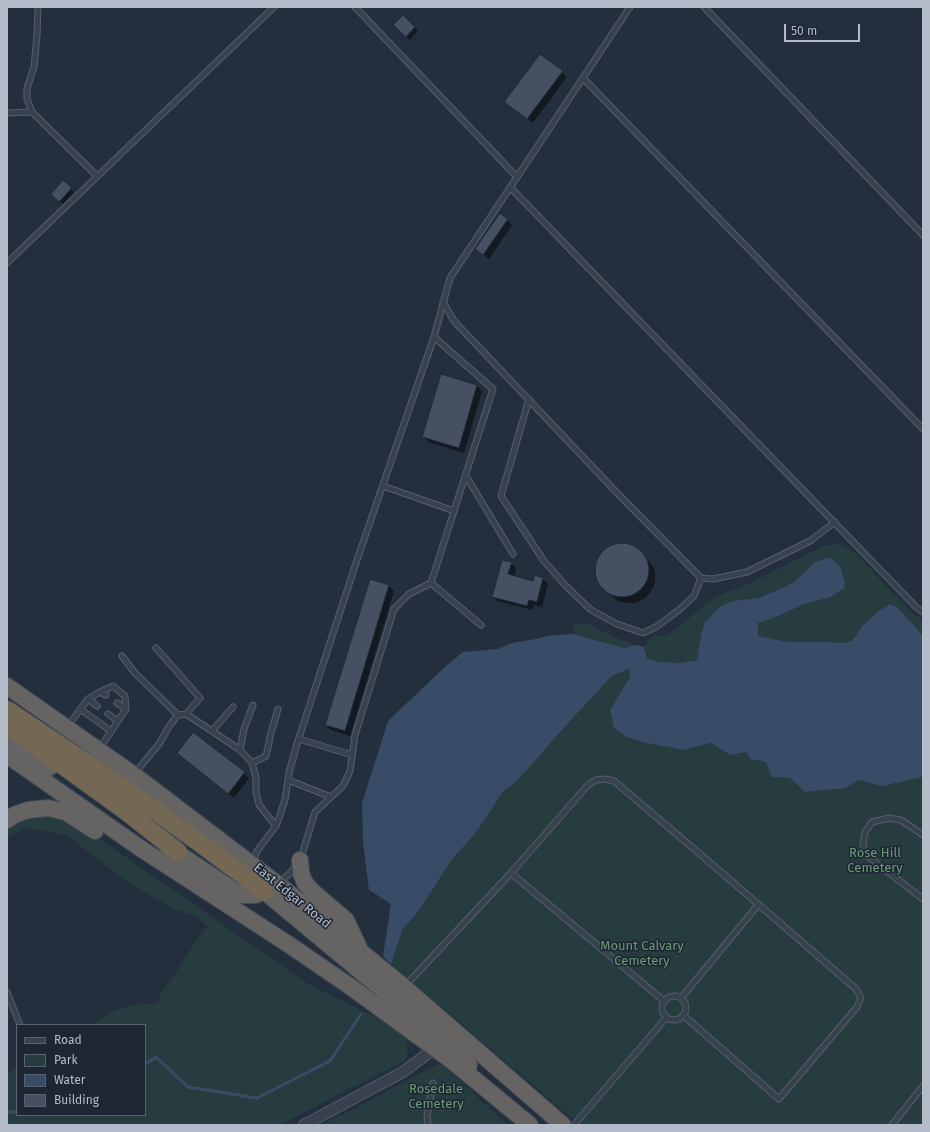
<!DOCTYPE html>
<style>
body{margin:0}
#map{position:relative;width:930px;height:1132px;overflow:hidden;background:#242f3e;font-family:"Fira Sans",sans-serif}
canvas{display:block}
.frame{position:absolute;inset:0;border:8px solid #b4bcc9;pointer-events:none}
.legend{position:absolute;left:16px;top:1024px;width:130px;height:92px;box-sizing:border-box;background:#1d2633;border:1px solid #59626f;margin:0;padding:5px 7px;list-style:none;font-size:12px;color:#b4bcc9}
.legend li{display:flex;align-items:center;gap:8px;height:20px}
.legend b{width:20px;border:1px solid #59626f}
.scale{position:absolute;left:784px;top:24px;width:76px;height:18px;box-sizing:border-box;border:2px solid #b4bcc9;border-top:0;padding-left:5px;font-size:12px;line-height:14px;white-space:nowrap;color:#b4bcc9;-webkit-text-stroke:3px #1d2633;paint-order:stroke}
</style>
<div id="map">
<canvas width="930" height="1132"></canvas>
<div class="frame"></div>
<ul class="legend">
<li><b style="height:5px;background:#38414e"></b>Road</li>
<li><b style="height:11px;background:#263c3f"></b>Park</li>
<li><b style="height:11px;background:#394c67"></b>Water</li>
<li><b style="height:11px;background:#455162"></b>Building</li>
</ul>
<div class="scale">50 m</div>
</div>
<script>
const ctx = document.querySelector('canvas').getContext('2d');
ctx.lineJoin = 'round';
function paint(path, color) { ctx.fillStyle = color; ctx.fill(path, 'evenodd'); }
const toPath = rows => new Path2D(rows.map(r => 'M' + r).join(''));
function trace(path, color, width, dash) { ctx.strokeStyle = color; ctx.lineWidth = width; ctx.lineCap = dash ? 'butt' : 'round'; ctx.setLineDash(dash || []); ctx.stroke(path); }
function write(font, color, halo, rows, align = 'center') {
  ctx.font = font + ' "Fira Sans",sans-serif'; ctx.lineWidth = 3; ctx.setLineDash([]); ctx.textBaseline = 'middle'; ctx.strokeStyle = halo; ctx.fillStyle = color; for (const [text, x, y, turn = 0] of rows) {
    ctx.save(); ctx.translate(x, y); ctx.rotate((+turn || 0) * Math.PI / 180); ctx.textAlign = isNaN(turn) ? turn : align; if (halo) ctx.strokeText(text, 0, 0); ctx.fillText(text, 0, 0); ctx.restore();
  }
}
const green = toPath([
 [835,544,843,546,856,554,914,615,923,620,923,636,916,629,863,625,857,636,851,641,843,643,824,642,788,642,758,636,758,623,773,618,805,604,831,597,844,588,845,581,844,575,814,563,796,581,705,622,701,635,697,660,680,663,659,662,647,658,644,647,653,636,667,636,715,597,755,581,824,546],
 [586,623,612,636,635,645,624,648,573,634,575,624],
 [630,669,630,677,610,710,626,737,647,743,683,750,711,743,730,755,747,752,750,759,767,762,772,777,790,778,805,792,846,788,858,780,882,786,923,777,923,1125,580,1125,391,964,403,929,420,909,452,859,474,835,490,812,502,792,516,782,571,720,612,676],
 [21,812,71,819,311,986,384,1021,399,1032,406,1040,408,1045,407,1056,404,1061,279,1125,7,1125,7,1074,17,1068,17,1115,145,1115,145,1025,94,1025,98,1020,115,1011,133,1005,158,1003,161,993,175,974,195,942,205,929,209,928,197,917,171,908,119,876,68,836,26,827,10,836,7,840,7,820],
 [438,1064,443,1065,448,1069,507,1125,321,1125,358,1107]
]);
const water = toPath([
 [826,558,830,558,840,566,845,581,844,588,831,597,805,604,773,618,758,623,758,636,788,642,824,642,843,643,851,641,856,636,863,625,879,611,890,604,898,608,923,636,923,777,882,786,858,780,846,788,805,792,790,778,772,777,766,762,750,759,747,752,730,755,711,743,683,750,647,743,626,737,614,728,610,710,630,677,629,669,612,676,571,720,516,782,502,792,490,812,474,835,452,859,420,909,403,929,391,964,383,956,391,904,369,890,363,842,362,803,388,721,447,665,463,652,498,649,512,643,536,639,547,636,573,634,624,648,635,645,644,647,647,658,659,662,680,663,697,660,701,635,705,622,721,606,734,601,758,598,784,587,796,581,814,563]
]);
const shadow = toPath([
 [403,16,418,31,410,40,394,25],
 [562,72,567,77,533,123,506,102],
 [63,181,74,192,63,204,52,194],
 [507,220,512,225,489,259,476,249],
 [442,375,477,386,482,391,464,453,429,442,423,437],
 [620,544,634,547,640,551,652,565,655,572,655,579,654,586,650,593,644,599,636,603,627,603,618,601,604,589,600,583,597,576,598,562,602,554,613,546],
 [511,563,516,568,514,577,534,583,543,579,548,584,542,607,534,605,532,610,498,601,493,596],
 [389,586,394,591,350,736,331,730,326,725],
 [178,753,244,773,249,778,234,798]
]);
const stream = toPath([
 [145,1064,156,1057,188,1087,257,1098,330,1061,361,1014],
 [7,1112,17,1112]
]);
const building = toPath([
 [403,15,415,27,406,37,393,25,403,15],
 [540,54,563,71,527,119,504,102,540,54],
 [63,180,72,188,59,202,51,194,63,180],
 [500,213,508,219,483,255,475,249,500,213],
 [441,374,477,385,459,448,422,437,441,374],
 '595 570a27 27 0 1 1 54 0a27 27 0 1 1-54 0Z',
 [502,560,512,562,508,574,533,581,535,575,543,578,537,602,529,600,527,606,492,597,502,560],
 [370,579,389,585,345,731,325,725,370,579],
 [193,732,245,772,228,794,177,753,193,732]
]);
const service = toPath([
 [355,7,517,177],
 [704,7,923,235],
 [583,78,923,429],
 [32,112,27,99,27,88,34,67,37,35,38,7],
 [7,113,32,112,97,176],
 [510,187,916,607,923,612],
 [7,263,274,7],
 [443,302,454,321,621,497,701,578,713,579,747,572,810,541,835,522],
 [434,337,493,389,454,511],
 [529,399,501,496,544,561,565,585,591,610,617,624,643,633,656,627,679,610,694,596,701,578],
 [466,476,513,554],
 [431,583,481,625],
 [156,648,200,698,186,714],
 [122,656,135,673,178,715],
 [100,692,113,686,125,696,126,709],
 [88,699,97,706],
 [233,707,212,731,240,750],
 [80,709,111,731],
 [108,714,118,721],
 [68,726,88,699,100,692,106,695],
 [299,739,352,755],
 [100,748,126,709,117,703],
 [252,763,240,750,244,729,253,705],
 [135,773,159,744,170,725,178,715,186,714,212,731],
 [288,780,331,797],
 [276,826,259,805,256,792,256,777,252,763,266,756,271,733,278,709],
 [923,835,901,820,889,818,872,822,865,832,863,844,865,854,923,899],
 [301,858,315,812,343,786,350,771,355,735,394,609,409,594,431,583,454,511,383,486],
 [253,863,257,851,276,826,281,812,285,800,289,773,296,747,357,560,434,337,450,278,630,7],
 [511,873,664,1001],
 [278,883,288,875,297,865],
 [406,985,511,873,588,785,596,780,605,779,614,781,707,860,855,988,861,997,857,1007,779,1099,683,1015],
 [7,992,20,1025],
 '662 1008a12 12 0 1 1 24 0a12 12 0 1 1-24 0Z',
 [681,998,758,905],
 [428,1125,427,1116,433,1083],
 [574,1125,666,1018],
 [892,1125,923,1086]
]);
const minor = toPath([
 [304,1125,403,1072,435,1048]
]);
const trunk = toPath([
 [7,686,134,775,284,889,404,987,563,1125],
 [7,737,50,767],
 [7,755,140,848,288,944,348,985,451,1060,530,1125],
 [7,820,14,815,28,810,48,808,66,812,95,831],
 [167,846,233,890,243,895,256,895,272,886],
 [300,860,301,873,305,883,312,891,346,920,360,950],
 [264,891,454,1049,469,1065]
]);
const motorway = toPath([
 [7,710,121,786,204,846,264,891],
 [7,725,126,811,178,852]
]);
const parkNames = [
 ["Rose Hill",875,853],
 ["Cemetery",875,868],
 ["Mount Calvary",642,946],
 ["Cemetery",642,961],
 ["Rosedale",436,1089],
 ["Cemetery",436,1104]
];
const streetNames = [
 ["East Edgar Road",292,896,39]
];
paint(green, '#263c3f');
paint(water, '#394c67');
paint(shadow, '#0007');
trace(stream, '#394c67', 3);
paint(building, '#455162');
trace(building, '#1f2835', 1);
trace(service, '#565f6c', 7);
trace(minor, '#565f6c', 12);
trace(trunk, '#434c59', 18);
trace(motorway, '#434c59', 20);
trace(service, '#38414e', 5);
trace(minor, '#38414e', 10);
trace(trunk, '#656462', 16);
trace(motorway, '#746855', 18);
write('13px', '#6b9a76', '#1d2633', parkNames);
write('13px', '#b4bcc9', '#1d2633', streetNames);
</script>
